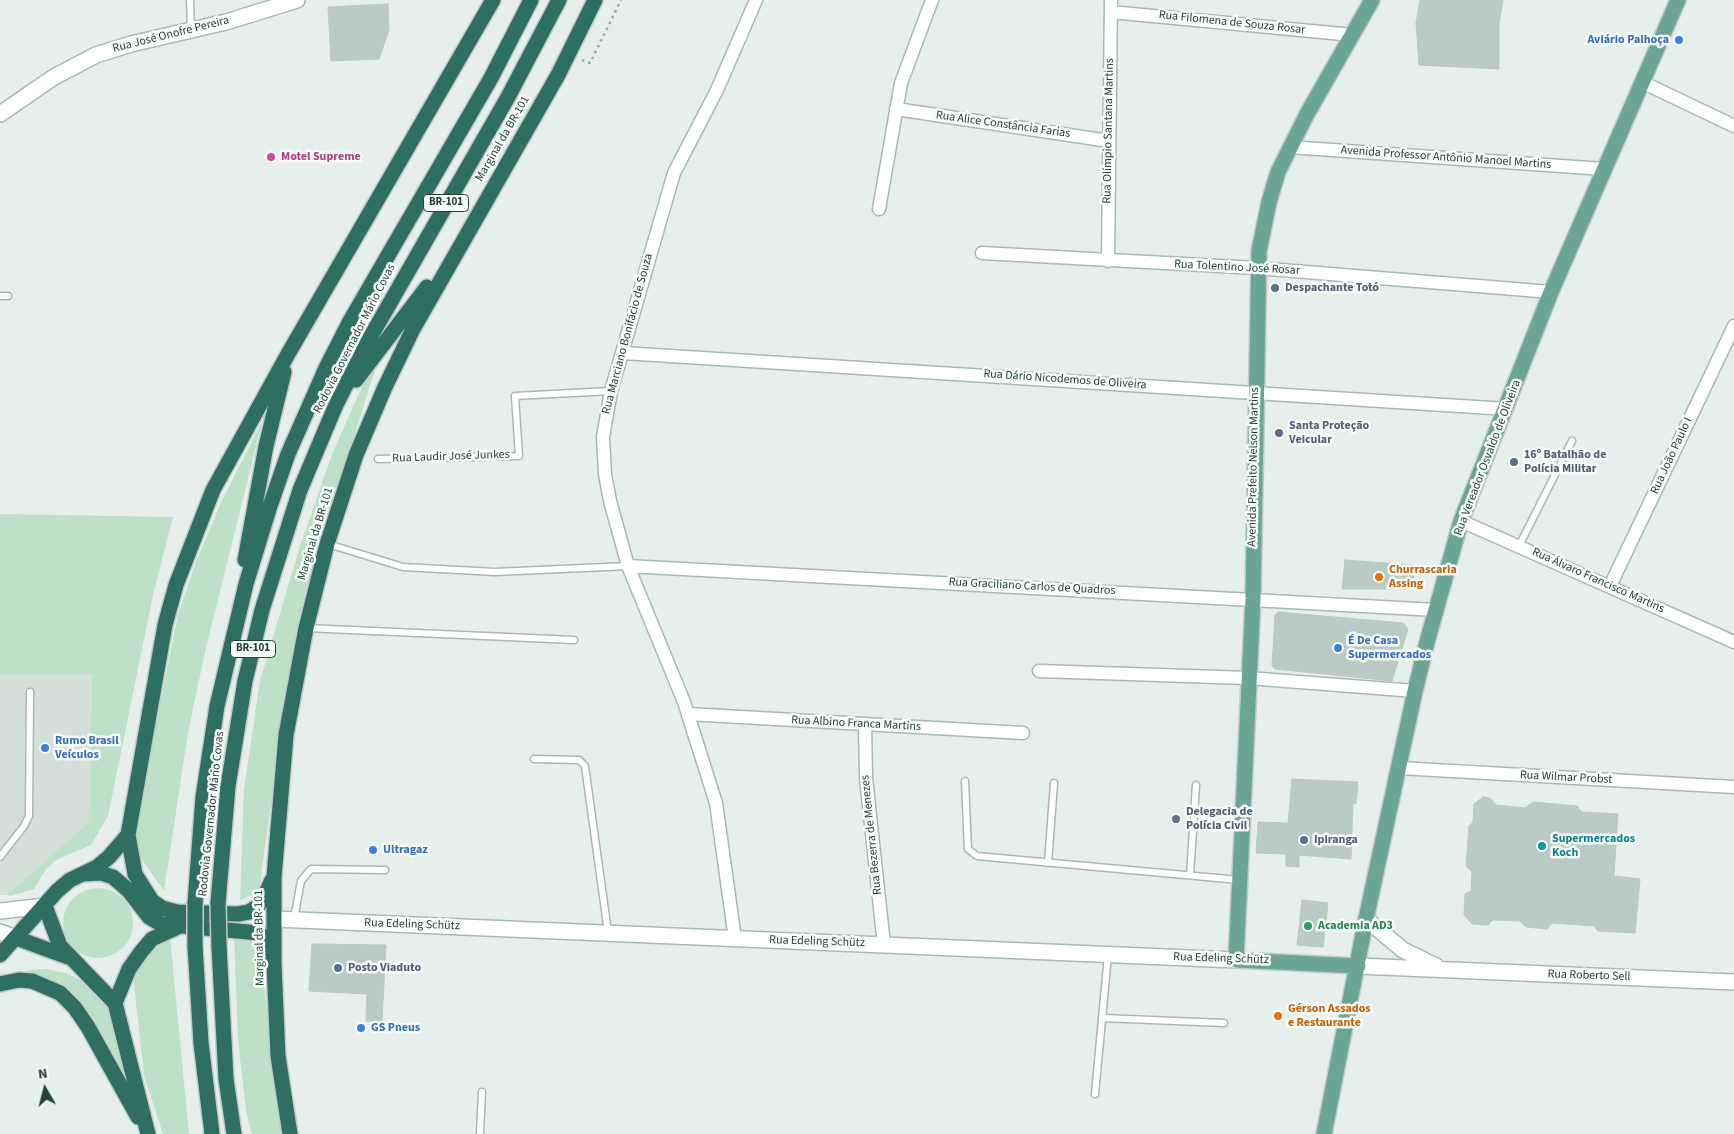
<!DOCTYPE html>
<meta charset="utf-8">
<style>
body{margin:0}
#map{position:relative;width:1734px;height:1134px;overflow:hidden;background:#e6efeb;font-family:"Source Sans 3",sans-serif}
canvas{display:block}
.north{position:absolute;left:20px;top:1064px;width:50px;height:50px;-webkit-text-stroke:4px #f7fbf9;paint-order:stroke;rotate:352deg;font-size:14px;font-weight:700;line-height:20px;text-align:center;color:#24423a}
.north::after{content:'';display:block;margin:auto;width:18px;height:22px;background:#24423a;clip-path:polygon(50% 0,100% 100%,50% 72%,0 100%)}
</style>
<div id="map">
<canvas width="1734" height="1134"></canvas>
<div class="north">N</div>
</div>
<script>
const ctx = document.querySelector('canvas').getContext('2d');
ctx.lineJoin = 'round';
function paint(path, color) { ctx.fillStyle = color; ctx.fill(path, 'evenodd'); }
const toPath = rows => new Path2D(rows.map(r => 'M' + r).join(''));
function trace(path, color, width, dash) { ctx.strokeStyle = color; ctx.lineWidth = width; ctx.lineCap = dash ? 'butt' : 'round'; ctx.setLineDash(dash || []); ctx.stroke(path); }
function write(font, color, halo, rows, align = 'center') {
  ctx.font = font + ' "Source Sans 3",sans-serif'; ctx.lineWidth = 5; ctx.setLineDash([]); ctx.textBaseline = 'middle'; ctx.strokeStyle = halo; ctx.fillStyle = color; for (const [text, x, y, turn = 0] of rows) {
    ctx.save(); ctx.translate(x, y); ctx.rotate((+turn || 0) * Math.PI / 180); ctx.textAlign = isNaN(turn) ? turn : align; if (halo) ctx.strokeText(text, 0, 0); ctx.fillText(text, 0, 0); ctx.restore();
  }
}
const built = toPath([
 [0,674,92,674,89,822,6,895,0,895]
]);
const green = toPath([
 [378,360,304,596,276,766,259,892,240,900,244,789,260,681,300,546,332,454,365,380],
 [262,422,205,652,188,733,164,891,140,857,133,837,178,615,194,567,222,500],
 [0,514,173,517,153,595,108,816,91,845,58,859,46,869,34,889,10,896,6,895,89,822,92,674,0,674],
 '63 923a35 35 0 1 1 70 0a35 35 0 1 1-70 0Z',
 [234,934,259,938,274,1075,283,1134,252,1134,246,1111,238,1040],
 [170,937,189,1134,163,1134,144,1076,133,976,152,946],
 [46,969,66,973,80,980,103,1002,111,1014,126,1082,95,1021,79,1001,59,985,17,976,31,970]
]);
const building = toPath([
 [1420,0,1503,0,1499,24,1499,69,1419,65,1416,23,1420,0],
 [388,4,389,30,379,59,331,61,328,7,388,4],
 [1345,560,1414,565,1413,589,1342,589,1345,560],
 [1278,612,1403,623,1408,629,1392,681,1275,669,1272,666,1275,615,1278,612],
 [1292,779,1358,782,1356,804,1353,803,1351,859,1299,855,1299,867,1286,866,1286,854,1256,853,1258,822,1288,823,1292,779],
 [1483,797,1490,798,1496,805,1525,808,1533,802,1577,806,1582,812,1618,814,1614,876,1640,879,1635,933,1598,931,1594,926,1552,923,1547,929,1526,927,1520,921,1493,920,1488,925,1472,924,1464,915,1465,894,1471,891,1472,872,1466,866,1469,826,1473,822,1474,804,1483,797],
 [1302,900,1328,903,1323,947,1297,945,1302,900],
 [312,944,386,945,382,1021,366,1021,367,994,309,991,312,944]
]);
const path = toPath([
 [582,60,590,63,621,0]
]);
const lane = toPath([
 [190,0,191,30],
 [0,296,8,296],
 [378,459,519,456,515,396,611,391],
 [328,544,403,567,495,572,628,566],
 [1519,546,1572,441],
 [306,628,574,640],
 [534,759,579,760,585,766,608,932],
 [965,781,968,849,977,856,1239,880],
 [0,857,24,826,29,816,30,692],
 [1048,863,1054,783],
 [1190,875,1196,785],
 [294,919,301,881,311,869,385,870],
 [1102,1018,1224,1023],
 [1095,1094,1108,955],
 [480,1134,482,1092]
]);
const street = toPath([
 [1111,12,1353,35],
 [1642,82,1734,126],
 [896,109,1109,141],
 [1289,147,1604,169],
 [879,209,901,83,932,0],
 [982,253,1257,268,1551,292],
 [1108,261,1111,0],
 [623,353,1507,409],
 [1461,521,1734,642],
 [628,566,1436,610],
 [1610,586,1734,326],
 [1039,671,1248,678,1415,691],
 [688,714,1023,733],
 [865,724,866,778,884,945],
 [1399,768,1734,787],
 [735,939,716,803,684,702,628,566,610,501,605,474,603,437,611,391,674,173,717,90,756,0]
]);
const secondary = toPath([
 [0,114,54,77,96,55,131,44,226,22,297,0],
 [0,911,45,906],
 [275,919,1236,960],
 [1366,919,1403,950,1436,966],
 [0,932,16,938],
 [1358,966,1734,982]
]);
const primary = toPath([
 [1358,966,1236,960,1253,599,1259,251,1269,202,1278,172,1307,114,1372,0],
 [1324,1134,1366,919,1415,691,1427,642,1461,521,1551,292,1678,0]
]);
const highway = toPath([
 [356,380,427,287],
 [245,560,266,446,284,372],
 [83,874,101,873,113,877,128,890,149,917,161,924,259,933,266,941,272,958],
 [272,880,264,897,258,906,249,912,238,914,177,912,162,908,152,901,135,874,128,835,165,625,176,585,213,490,288,354,493,0],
 [195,903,203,797,217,706,246,584,269,509,288,454,326,368,350,321,491,78,531,0],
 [218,903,228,786,245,681,262,610,300,490,335,407,367,343,508,97,559,0],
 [45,906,60,946,115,1003,148,1134],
 [16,938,68,957],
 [195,946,201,1043,212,1134],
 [219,946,226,1079,234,1134],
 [0,955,57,891,70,880,97,867,109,857,128,835],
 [0,984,19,980,32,981,60,993,75,1008,88,1027,138,1117],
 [115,1003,129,969,141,952,152,939,178,927],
 [290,1134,278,1056,274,964,274,877,286,735,306,628,327,544,356,455,385,387,413,329,558,75,595,0]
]);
const highwayBridge = toPath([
 [195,903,195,946],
 [218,903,219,946]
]);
const markers = [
 [1679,40,5,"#3f7fe0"],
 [271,157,5,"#d1479c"],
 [1275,288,5,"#5c6f8a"],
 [1279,433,5,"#5c6f8a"],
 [1514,462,5,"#5c6f8a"],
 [1379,577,5,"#e8710a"],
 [1338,648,5,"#3f7fe0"],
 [45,748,5,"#3f7fe0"],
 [1176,819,5,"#5c6f8a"],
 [1304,840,5,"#5c6f8a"],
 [1542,846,5,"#0f9aa8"],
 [373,850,5,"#3f7fe0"],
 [1308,926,5,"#2e9e5b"],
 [338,968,5,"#5c6f8a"],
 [1278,1016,5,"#e8710a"],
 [361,1028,5,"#3f7fe0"]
];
const shields = [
 [446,203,45],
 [253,649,45]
];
const shieldNames = [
 ["BR-101",446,203],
 ["BR-101",253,649]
];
const streetNames = [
 ["Rua Filomena de Souza Rosar",1232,23,6],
 ["Rua José Onofre Pereira",171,35,-14],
 ["Rua Alice Constância Farias",1003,125,8],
 ["Rua Olímpio Santana Martins",1109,131,-89],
 ["Marginal da BR-101",503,139,-60],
 ["Avenida Professor Antônio Manoel Martins",1446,158,4],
 ["Rua Tolentino José Rosar",1237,268,3],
 ["Rua Marciano Bonifácio de Souza",628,334,-75],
 ["Rodovia Governador Mário Covas",355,339,-63],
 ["Rua Dário Nicodemos de Oliveira",1065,380,4],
 ["Rua João Paulo I",1672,456,-65],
 ["Rua Laudir José Junkes",451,457,-2],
 ["Rua Vereador Osvaldo de Oliveira",1488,458,-69],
 ["Avenida Prefeito Nelson Martins",1254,467,-89],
 ["Marginal da BR-101",316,534,-73],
 ["Rua Álvaro Francisco Martins",1598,581,24],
 ["Rua Graciliano Carlos de Quadros",1032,587,3],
 ["Rua Albino Franca Martins",856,724,3],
 ["Rua Wilmar Probst",1566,778,3],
 ["Rodovia Governador Mário Covas",212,814,-84],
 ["Rua Bezerra de Menezes",872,835,-96],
 ["Rua Edeling Schütz",412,925,2],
 ["Marginal da BR-101",260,938,-91],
 ["Rua Edeling Schütz",817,942,2],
 ["Rua Edeling Schütz",1221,959,2],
 ["Rua Roberto Sell",1589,976,2]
];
const shopNames = [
 ["Aviário Palhoça",1669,40,"right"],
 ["É De Casa",1348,641],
 ["Supermercados",1348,655],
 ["Rumo Brasil",55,741],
 ["Veículos",55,755],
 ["Ultragaz",383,850],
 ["GS Pneus",371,1028]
];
const hotelNames = [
 ["Motel Supreme",281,157]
];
const serviceNames = [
 ["Despachante Totó",1285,288],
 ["Santa Proteção",1289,426],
 ["Veicular",1289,440],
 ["16º Batalhão de",1524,455],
 ["Polícia Militar",1524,469],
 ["Delegacia de",1186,812],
 ["Polícia Civil",1186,826],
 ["Ipiranga",1314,840],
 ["Posto Viaduto",348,968]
];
const foodNames = [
 ["Churrascaria",1389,570],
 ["Assing",1389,584],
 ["Gérson Assados",1288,1009],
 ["e Restaurante",1288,1023]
];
const cultureNames = [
 ["Supermercados",1552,839],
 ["Koch",1552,853]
];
const leisureNames = [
 ["Academia AD3",1318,926]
];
paint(built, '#d4dfda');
paint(green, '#bfe0c8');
paint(building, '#bbcac4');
trace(building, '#b8c9c2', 1);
trace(lane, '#a8b8b2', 9);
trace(street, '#a8b8b2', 15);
trace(secondary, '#a4bbb3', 18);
trace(primary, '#c2cac8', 18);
trace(highway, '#c2cac8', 18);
trace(path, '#86b3a5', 2.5, [2.5, 4]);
trace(lane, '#fff', 6);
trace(street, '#fff', 12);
trace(secondary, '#fff', 15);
trace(primary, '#6aa596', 15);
trace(highway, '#2f6f62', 15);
trace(highwayBridge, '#c2cac8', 18, []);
trace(highwayBridge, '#2f6f62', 15);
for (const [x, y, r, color] of markers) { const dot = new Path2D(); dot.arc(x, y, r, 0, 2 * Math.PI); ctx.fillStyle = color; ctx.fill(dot); trace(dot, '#f7fbf9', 2); }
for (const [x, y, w] of shields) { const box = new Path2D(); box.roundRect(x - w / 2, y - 8.5, w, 17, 4); ctx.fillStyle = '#f7fbf9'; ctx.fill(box); trace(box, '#24423a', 1); }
write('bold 11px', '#24423a', null, shieldNames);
write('12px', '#24423a', '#f7fbf9', streetNames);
write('bold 12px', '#366cbe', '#f7fbf9', shopNames, 'left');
write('bold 12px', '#b23c85', '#f7fbf9', hotelNames, 'left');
write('bold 12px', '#4e5e75', '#f7fbf9', serviceNames, 'left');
write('bold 12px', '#c56008', '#f7fbf9', foodNames, 'left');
write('bold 12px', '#0d838f', '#f7fbf9', cultureNames, 'left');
write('bold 12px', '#27864d', '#f7fbf9', leisureNames, 'left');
</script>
